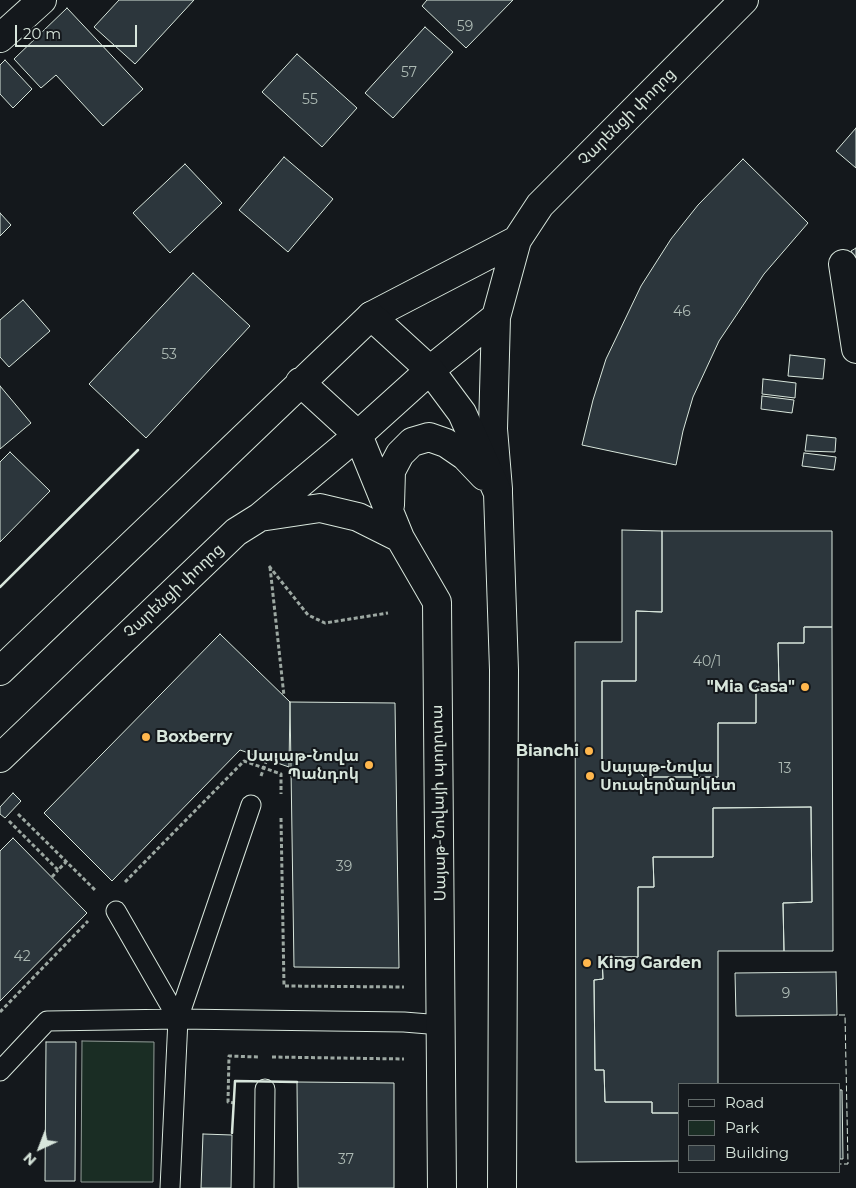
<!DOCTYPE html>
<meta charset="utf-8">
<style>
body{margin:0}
#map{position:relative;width:856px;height:1188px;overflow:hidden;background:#14181c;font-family:Montserrat,sans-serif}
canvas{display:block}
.legend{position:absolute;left:678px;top:1083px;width:162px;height:90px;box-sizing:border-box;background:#14181c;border:1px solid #626a69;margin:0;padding:6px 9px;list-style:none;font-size:15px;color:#d8e6dc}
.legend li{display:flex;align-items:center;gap:10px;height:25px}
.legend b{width:25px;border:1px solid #626a69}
.north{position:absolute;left:15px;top:1123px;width:50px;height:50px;-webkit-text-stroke:4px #14181c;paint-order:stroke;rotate:223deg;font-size:14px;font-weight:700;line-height:20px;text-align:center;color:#d8e6dc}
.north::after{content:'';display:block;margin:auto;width:18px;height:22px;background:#d8e6dc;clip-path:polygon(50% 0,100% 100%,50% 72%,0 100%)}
.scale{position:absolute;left:15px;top:25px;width:122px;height:22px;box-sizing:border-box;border:2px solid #d8e6dc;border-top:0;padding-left:6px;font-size:15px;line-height:18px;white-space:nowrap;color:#d8e6dc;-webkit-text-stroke:4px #14181c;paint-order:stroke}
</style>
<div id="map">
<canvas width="856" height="1188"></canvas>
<ul class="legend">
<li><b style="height:6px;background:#14181c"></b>Road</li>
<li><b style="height:14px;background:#1a2d24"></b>Park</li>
<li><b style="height:14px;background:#2c363c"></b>Building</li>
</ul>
<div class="north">N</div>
<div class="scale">20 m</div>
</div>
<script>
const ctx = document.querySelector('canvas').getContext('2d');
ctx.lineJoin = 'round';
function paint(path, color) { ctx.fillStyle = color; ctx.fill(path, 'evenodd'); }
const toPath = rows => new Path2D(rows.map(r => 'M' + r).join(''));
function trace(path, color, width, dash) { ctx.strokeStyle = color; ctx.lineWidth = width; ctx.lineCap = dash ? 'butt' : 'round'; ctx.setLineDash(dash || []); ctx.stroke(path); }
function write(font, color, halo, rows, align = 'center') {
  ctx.font = font + ' Montserrat,"Noto Sans Armenian",sans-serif'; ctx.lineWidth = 4; ctx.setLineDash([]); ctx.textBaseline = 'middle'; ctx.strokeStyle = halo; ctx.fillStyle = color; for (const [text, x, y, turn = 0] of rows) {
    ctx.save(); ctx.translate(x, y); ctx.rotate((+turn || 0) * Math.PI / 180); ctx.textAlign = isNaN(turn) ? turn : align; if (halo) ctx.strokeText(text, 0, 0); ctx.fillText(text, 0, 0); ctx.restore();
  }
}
const green = toPath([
 [82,1041,154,1042,153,1182,81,1182,82,1041]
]);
const building = toPath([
 [119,0,194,0,135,64,94,27,119,0],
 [427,0,513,0,466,48,422,6,427,0],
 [67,8,143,89,103,126,56,75,41,88,14,59,67,8],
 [425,27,453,52,393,118,365,93,425,27],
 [297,54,357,108,322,147,262,92,297,54],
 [5,60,32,89,13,108,0,94,0,65,5,60],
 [856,128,856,168,836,151,856,128],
 [284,157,333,199,288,252,239,210,284,157],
 [743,159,808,223,764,274,719,341,693,397,683,431,676,465,582,445,593,400,606,359,641,286,671,239,698,205,743,159],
 [185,164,222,203,170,253,133,213,185,164],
 [0,213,11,225,0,236,0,213],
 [856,248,856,259,851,251,856,248],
 [193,273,250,326,146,438,89,384,193,273],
 [23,300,50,331,9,367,0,357,0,320,23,300],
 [790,355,825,359,823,379,788,376,790,355],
 [763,379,796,383,795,398,762,394,763,379],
 [0,386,31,423,0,449,0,386],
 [762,396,794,400,792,413,761,409,762,396],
 [807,435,836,438,835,452,805,451,807,435],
 [10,452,50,491,0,542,0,462,10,452],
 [804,453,836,457,834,470,802,466,804,453],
 [622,530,662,531,662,612,636,611,636,681,602,681,602,769,638,769,644,777,718,777,718,723,756,723,756,687,779,687,778,643,804,643,804,627,832,627,833,951,784,951,783,903,812,902,811,807,713,808,713,857,653,857,654,887,638,887,638,957,602,957,603,979,594,980,595,1070,604,1070,605,1102,652,1102,652,1113,680,1113,680,1161,576,1162,575,642,622,642,622,530],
 [662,531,832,531,832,627,804,627,804,643,778,643,779,687,756,687,756,723,718,723,718,777,644,777,638,769,602,769,602,681,636,681,636,611,662,612,662,531],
 [220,634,290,702,289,767,240,750,112,881,44,813,220,634],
 [290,702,395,703,399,968,294,967,290,702],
 [13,793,21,801,5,818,0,814,0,807,13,793],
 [811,807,812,902,783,903,784,951,718,951,718,1084,680,1084,680,1113,652,1113,652,1102,605,1102,604,1070,595,1070,594,980,603,979,602,957,638,957,638,887,654,887,653,857,713,857,713,808,811,807],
 [13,838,87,913,0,1001,0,851,13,838],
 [836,972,837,1015,736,1016,735,973,836,972],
 [46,1042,76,1042,75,1181,45,1181,46,1042],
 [297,1082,394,1083,394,1188,298,1188,297,1082],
 [840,1090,842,1090,843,1159,840,1159,840,1090],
 [203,1134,232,1135,231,1188,201,1188,203,1134]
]);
const path = toPath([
 [269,566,308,615,325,623,388,613],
 [270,567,284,696],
 [261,776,267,759],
 [18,814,95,890],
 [281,818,284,986,404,987],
 [9,821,58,870,66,862],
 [52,877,58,870],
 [125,882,244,761,281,774,281,794],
 [0,1012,88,921],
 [272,1057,404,1059],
 [235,1103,228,1102,229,1056,258,1057]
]);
const lane = toPath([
 [116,911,178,1019],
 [0,1071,47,1021,178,1019,404,1022,441,1025],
 [170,1188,178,1019,251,805],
 [264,1188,265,1089]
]);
const street = toPath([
 [0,38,42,0],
 [843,264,856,349]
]);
const secondary = toPath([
 [371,316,517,240],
 [430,370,496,317],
 [498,489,493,429,496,317,517,240,540,205,744,0]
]);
const primary = toPath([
 [300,382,358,435,400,538,437,602,442,1188],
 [390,505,391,471,400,454,412,442,429,437,446,443,465,456,484,476],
 [260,517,320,508,358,517,400,538],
 [0,671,371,316,430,370,462,413,498,493,504,670,502,1188],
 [0,758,236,532,260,517,358,435,430,370]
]);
const fence = toPath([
 [839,1015,845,1015,848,1164,840,1164]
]);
const wall = toPath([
 [0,587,138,450],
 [232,1133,235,1081,297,1082]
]);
const markers = [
 [805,687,5,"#ffb74d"],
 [146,737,5,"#ffb74d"],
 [589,751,5,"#ffb74d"],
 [369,765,5,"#ffb74d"],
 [590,776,5,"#ffb74d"],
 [587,963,5,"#ffb74d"]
];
const numberNames = [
 ["59",465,27],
 ["57",409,73],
 ["55",310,100],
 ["46",682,312],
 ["53",169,355],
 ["40/1",707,662],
 ["13",785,769],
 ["39",344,867],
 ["42",22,957],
 ["9",786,994],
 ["37",346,1160]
];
const streetNames = [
 ["Չարենցի փողոց",627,117,-45],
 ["Չարենցի փողոց",174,591,-43],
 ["Սայաթ-Նովայի պողոտա",439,803,-91]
];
const poiNames = [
 ["\"Mia Casa\"",795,687],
 ["Boxberry",156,737,"left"],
 ["Bianchi",579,751],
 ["Սայաթ-Նովա",359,756],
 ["Պանդոկ",359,774],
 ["Սայաթ-Նովա",600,767,"left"],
 ["Սուպերմարկետ",600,785,"left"],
 ["King Garden",597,963,"left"]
];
paint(green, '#1a2d24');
trace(green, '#939e99', 1);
paint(building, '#2c363c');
trace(building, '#d8e6dc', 1);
trace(lane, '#d8e6dc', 21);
trace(street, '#d8e6dc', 30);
trace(secondary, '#d8e6dc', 30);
trace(primary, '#d8e6dc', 30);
trace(path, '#9da8a2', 3, [4, 2.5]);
trace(lane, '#14181c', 19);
trace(street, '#14181c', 28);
trace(secondary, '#14181c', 28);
trace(primary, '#14181c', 28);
trace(fence, '#d8e6dc', 1, [6, 2.5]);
trace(wall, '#d8e6dc', 2.5);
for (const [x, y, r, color] of markers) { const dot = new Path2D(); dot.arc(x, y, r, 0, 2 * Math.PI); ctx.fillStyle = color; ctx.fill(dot); trace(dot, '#14181c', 2); }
write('14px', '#adbab4', null, numberNames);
write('16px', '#d8e6dc', '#14181c', streetNames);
write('bold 16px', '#d8e6dc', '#14181c', poiNames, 'right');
</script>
